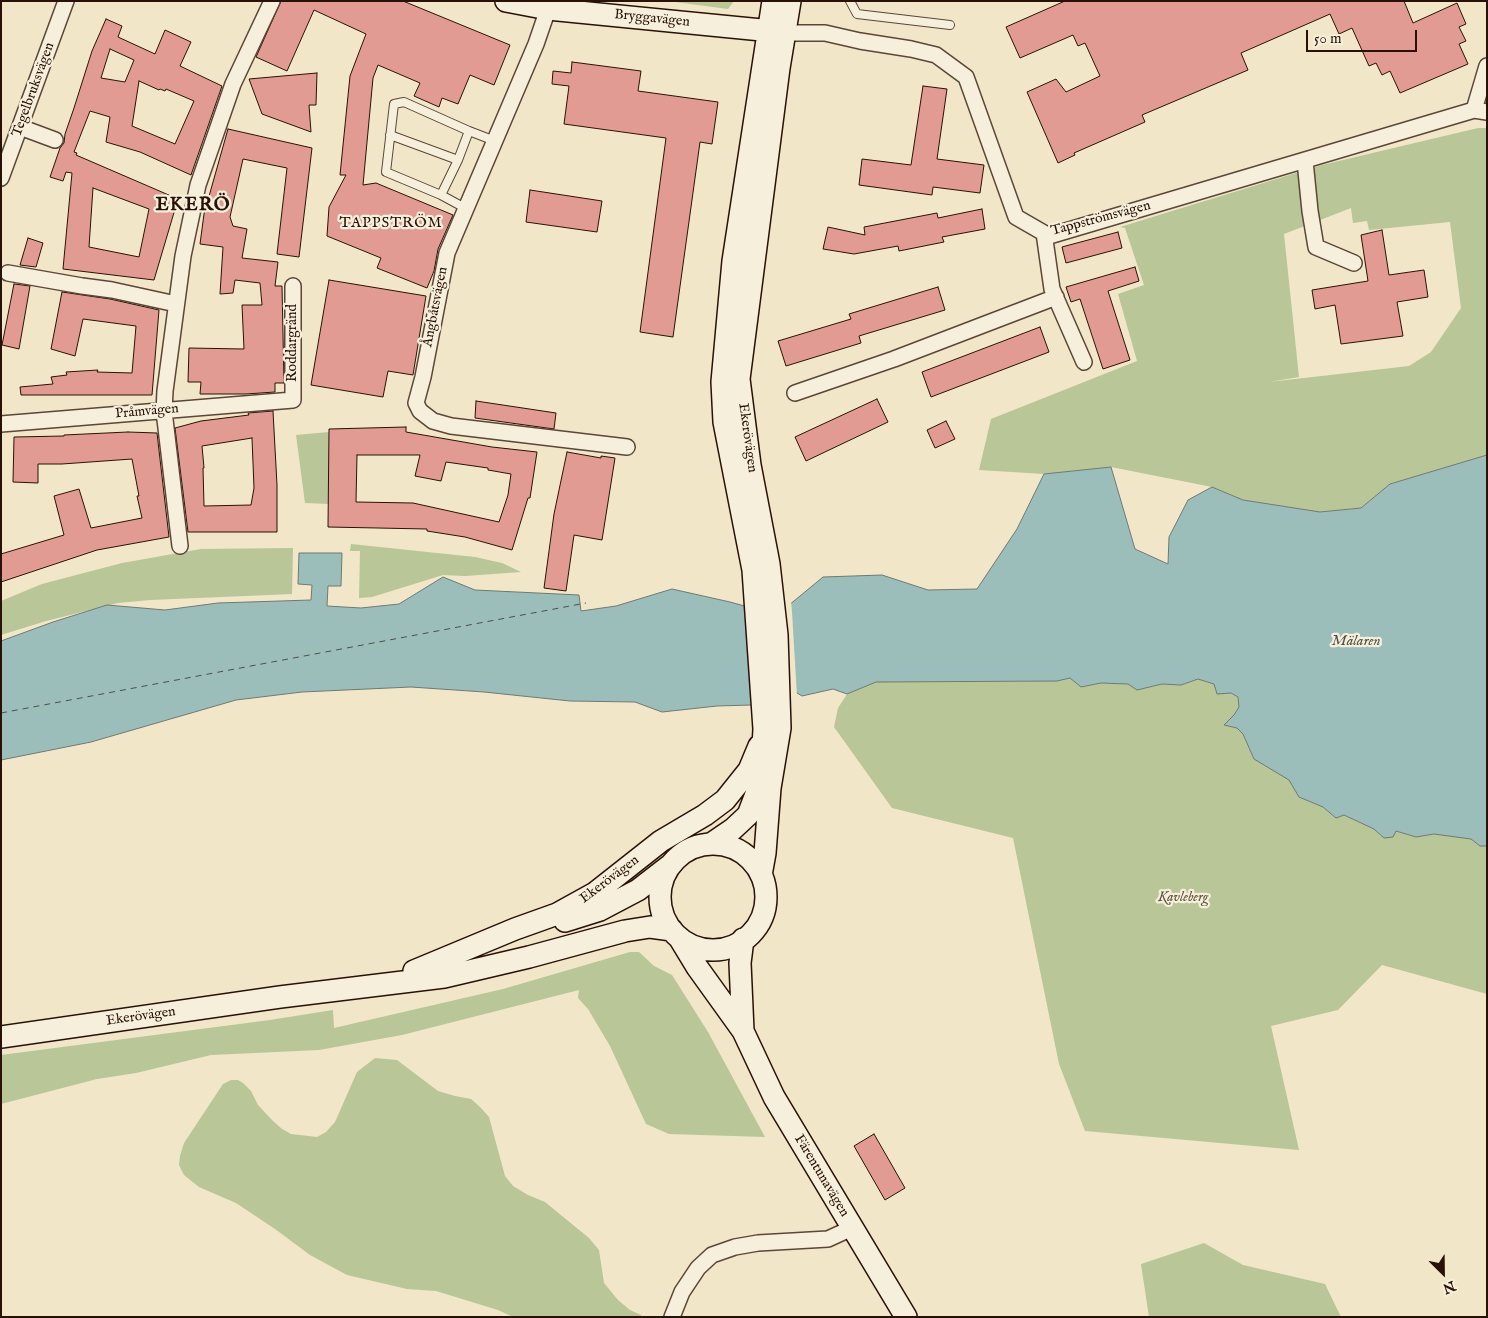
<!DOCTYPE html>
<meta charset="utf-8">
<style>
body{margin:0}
#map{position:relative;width:1488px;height:1318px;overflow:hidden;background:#f1e6c8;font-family:"IM FELL English",serif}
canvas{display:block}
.frame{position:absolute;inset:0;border:2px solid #291107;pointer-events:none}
.north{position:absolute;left:1418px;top:1248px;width:50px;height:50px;-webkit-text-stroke:4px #f6efdb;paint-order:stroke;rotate:157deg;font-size:14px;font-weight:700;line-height:20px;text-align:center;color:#291107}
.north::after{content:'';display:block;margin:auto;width:18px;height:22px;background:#291107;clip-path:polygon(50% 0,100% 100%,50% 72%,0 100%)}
.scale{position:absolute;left:1306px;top:30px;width:111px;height:22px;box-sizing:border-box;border:2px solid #291107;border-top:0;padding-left:6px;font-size:15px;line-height:18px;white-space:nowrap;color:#291107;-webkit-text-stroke:4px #f6efdb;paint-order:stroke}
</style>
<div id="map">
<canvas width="1488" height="1318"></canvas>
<div class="frame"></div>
<div class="north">N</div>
<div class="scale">50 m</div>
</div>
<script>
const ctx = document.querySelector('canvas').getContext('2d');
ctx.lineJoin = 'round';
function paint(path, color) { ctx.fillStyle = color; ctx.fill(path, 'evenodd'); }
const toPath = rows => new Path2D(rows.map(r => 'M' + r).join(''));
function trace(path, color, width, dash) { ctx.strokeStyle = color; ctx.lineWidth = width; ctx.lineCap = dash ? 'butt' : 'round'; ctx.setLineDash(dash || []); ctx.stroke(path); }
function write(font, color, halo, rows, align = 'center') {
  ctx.font = font + ' "IM FELL English",serif'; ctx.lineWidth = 4.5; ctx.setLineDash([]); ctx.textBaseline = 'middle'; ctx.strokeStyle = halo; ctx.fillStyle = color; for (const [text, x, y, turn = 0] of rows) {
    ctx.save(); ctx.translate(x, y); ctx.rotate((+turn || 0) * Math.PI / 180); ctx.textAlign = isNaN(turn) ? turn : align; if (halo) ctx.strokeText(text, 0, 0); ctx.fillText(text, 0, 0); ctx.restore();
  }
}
const green = toPath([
 [668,1,734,1,728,9],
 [1478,128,1487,128,1487,455,1390,484,1361,508,1320,512,1243,500,1212,487,1111,467,1044,474,979,470,991,419,1137,361,1118,294,1144,285,1125,228,1120,227,1322,165],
 [1351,208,1353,223,1367,221,1369,230,1450,222,1461,308,1431,352,1409,366,1269,382,1299,377,1284,234],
 [329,432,329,504,305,503,296,435],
 [351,544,475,557,502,563,521,572,465,576,443,575,372,597,359,598,360,551,350,551],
 [293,548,292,594,150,600,118,603,46,621,1,635,1,601,42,584,122,563,201,549],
 [1070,678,1081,687,1101,683,1128,684,1137,690,1162,684,1181,685,1198,679,1214,684,1238,697,1239,707,1234,715,1224,725,1237,728,1243,734,1254,759,1290,780,1299,797,1323,807,1336,818,1344,815,1374,829,1384,838,1396,831,1416,837,1434,834,1471,839,1480,846,1487,846,1487,994,1382,965,1338,1010,1271,1026,1299,1150,1085,1131,1059,1064,1013,838,892,808,834,727,838,708,847,694,876,682,1057,681],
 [630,952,639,952,654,966,672,975,708,1032,765,1137,669,1134,646,1124,610,1046,588,1009,578,998,579,990,402,1035,319,1050,211,1055,136,1073,97,1079,1,1104,1,1055,270,1020,333,1010,334,1028,503,989],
 [375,1058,397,1060,438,1091,455,1096,471,1099,480,1107,489,1117,505,1176,513,1186,528,1195,545,1202,589,1238,599,1250,604,1283,618,1300,630,1310,641,1315,641,1317,513,1317,498,1310,436,1291,407,1289,347,1275,310,1255,275,1229,236,1203,199,1187,184,1175,179,1165,180,1156,184,1143,223,1084,231,1080,238,1080,243,1083,251,1091,258,1105,273,1121,282,1129,291,1134,317,1137,326,1132,335,1122,357,1072],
 [1204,1243,1243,1265,1325,1284,1341,1317,1149,1317,1141,1264]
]);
const water = toPath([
 [1487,455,1487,846,1480,846,1471,839,1434,834,1416,837,1396,831,1393,837,1384,838,1374,829,1344,815,1336,818,1323,807,1299,797,1289,780,1254,759,1243,734,1237,728,1224,725,1234,715,1239,707,1238,697,1231,693,1217,694,1214,684,1198,679,1181,685,1162,684,1137,690,1128,684,1101,683,1081,687,1070,678,1057,681,876,682,847,694,833,689,802,696,774,679,756,694,751,705,717,706,662,712,635,702,570,701,484,692,411,687,302,692,236,700,91,742,1,760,1,641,53,622,107,605,165,610,218,603,311,600,312,585,298,584,299,553,342,553,341,586,328,586,327,606,361,608,399,604,443,577,475,590,579,595,581,611,616,606,672,589,730,602,777,615,823,577,882,575,928,590,977,589,1017,529,1044,474,1111,467,1135,549,1168,564,1169,537,1188,500,1212,487,1243,500,1320,512,1361,508,1390,484,1487,455]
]);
const pier = toPath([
 [791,601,792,612,797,696,773,681,777,612]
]);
const ferry = toPath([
 [1,713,586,603]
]);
const building = toPath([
 [281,1,403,1,510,45,494,85,470,75,458,104,442,98,439,107,414,96,420,83,378,65,373,78,363,185,376,183,453,215,438,249,434,271,427,288,377,268,381,258,327,236,329,207,346,175,340,175,350,76,366,34,314,10,287,71,256,57,281,1],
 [1065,1,1404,1,1413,23,1457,3,1466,24,1459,27,1466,41,1459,44,1468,64,1400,93,1390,71,1382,75,1376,63,1369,66,1352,28,1339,34,1330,14,1241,53,1248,70,1142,115,1145,122,1074,153,1075,155,1058,163,1027,92,1056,79,1066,92,1100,76,1085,43,1078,46,1073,35,1020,58,1006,27,1065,1],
 [106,19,122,26,118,37,155,54,165,30,191,42,180,66,222,86,191,175,140,152,106,142,110,117,90,111,74,152,77,153,76,155,178,199,154,280,63,269,72,173,66,172,63,181,50,177,60,148,64,143,65,134,74,108,92,51,106,19],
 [110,49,134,60,125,82,101,78,110,49],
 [139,81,159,90,160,89,165,91,166,89,194,101,175,144,132,126,139,81],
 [93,188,149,209,139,257,89,247,93,188],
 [572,62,641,71,638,91,718,102,712,144,700,142,673,337,640,332,666,138,564,124,569,86,552,84,553,71,571,73,572,62],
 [317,73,316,105,309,105,311,132,262,114,249,79,317,73],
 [923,86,947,89,937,159,984,165,980,193,933,187,932,195,859,185,862,159,911,165,923,86],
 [228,129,312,148,299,257,277,254,287,168,243,159,230,217,233,226,247,229,242,258,278,262,275,286,282,286,284,383,275,383,275,392,246,394,200,394,201,382,188,382,189,348,244,349,242,305,262,305,260,283,235,280,233,293,220,294,223,247,200,244,204,214,228,129],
 [530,190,602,201,597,232,526,222,530,190],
 [982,209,985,229,942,237,944,242,899,251,898,246,854,254,823,249,828,227,865,235,864,227,937,213,938,218,982,209],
 [1382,230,1389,275,1424,270,1428,297,1397,302,1403,336,1341,344,1335,305,1315,309,1312,290,1368,281,1361,235,1382,230],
 [1118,232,1122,248,1066,263,1062,247,1118,232],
 [28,238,43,243,36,267,20,265,28,238],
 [1135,267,1139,281,1108,291,1130,360,1103,369,1080,299,1071,302,1066,287,1135,267],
 [329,280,426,296,413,375,388,371,383,397,311,385,329,280],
 [14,284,30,286,19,349,2,345,14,284],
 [938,287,945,310,859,336,861,343,786,366,778,341,851,319,849,314,938,287],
 [62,292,110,299,159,310,152,395,21,395,20,387,53,384,51,377,67,375,66,372,98,370,97,372,132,373,136,326,83,319,75,356,51,349,62,292],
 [1040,327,1049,352,931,397,922,372,1040,327],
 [877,399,888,422,806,461,795,437,877,399],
 [476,401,556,413,554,429,475,418,476,401],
 [273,411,277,485,277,532,188,532,175,428,201,421,249,415,248,413,273,411],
 [252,438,254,488,251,505,204,506,203,468,204,468,202,446,252,438],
 [946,421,955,439,935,448,927,430,946,421],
 [406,427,406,432,492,447,537,452,530,498,528,498,512,550,465,537,427,531,427,529,328,527,329,429,406,427],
 [357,455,420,455,415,476,441,481,446,462,488,468,488,470,511,474,508,495,499,522,413,503,356,502,357,455],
 [128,432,157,433,169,537,97,550,1,582,1,554,64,535,54,496,79,489,91,528,142,518,137,496,139,496,132,459,62,464,38,464,38,483,13,482,14,437,64,436,64,435,128,432],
 [567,452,601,458,601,456,615,458,602,540,574,535,566,591,544,588,554,514,567,452],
 [874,1134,905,1188,885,1200,854,1146,874,1134]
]);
const service = toPath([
 [850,1,857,14,950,25],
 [390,135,458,160],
 [441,195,386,172,394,104,404,102,469,131,495,141],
 [465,208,441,195,458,160,469,131]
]);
const minor = toPath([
 [548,9,536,44,447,253,423,377,416,403,420,411,433,421,451,426,627,447],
 [785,33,825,33,860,41,911,49,936,55,966,77,1016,217,1049,236,1474,110,1487,112],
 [1474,110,1487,66],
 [20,127,55,140],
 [1305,161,1310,211,1316,247,1354,263],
 [1,178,66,1],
 [1044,233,1052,289,1084,362],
 [8,273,82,286,112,290,176,304],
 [795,393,894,359,1056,297],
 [1,424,293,400,293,286],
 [180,546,164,411,165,391,183,256,198,185,233,84,272,1],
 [672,1317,682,1292,698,1268,712,1255,735,1247,758,1243,828,1239,852,1228]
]);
const secondary = toPath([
 [506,1,548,9,782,32],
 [711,844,733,829,748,815,761,781,764,729,753,570,724,422,722,382,733,261,773,1],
 '660 897a53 53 0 1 1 106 0a53 53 0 1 1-106 0Z',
 [761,875,765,853,770,788,780,728,777,635,769,564,750,465,739,379,779,68,790,1],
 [565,921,600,910,638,890,669,866],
 [680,939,697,967,743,1031,774,1097,906,1317],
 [414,971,515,929,557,914,595,893,661,841,705,815,725,800,749,770,759,746],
 [743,1031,740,963,743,939],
 [1,1037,280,997,444,977,529,957,625,931,650,927,672,930]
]);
const streetNames = [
 ["Bryggavägen",652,19,6],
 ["Tegelbruksvägen",34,90,-70],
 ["Tappströmsvägen",1101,219,-15],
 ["Ångbåtsvägen",436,307,-79],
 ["Roddargränd",293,343,-90],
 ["Pråmvägen",147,412,-5],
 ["Ekerövägen",747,438,82],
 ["Ekerövägen",610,880,-37],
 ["Ekerövägen",141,1017,-8],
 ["Färentunavägen",821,1176,59]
];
const parkNames = [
 ["Kavleberg",1183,898]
];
const neighbourhoodNames = [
 ["TAPPSTRÖM",391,224]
];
const waterNames = [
 ["Mälaren",1356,642]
];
const districtNames = [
 ["EKERÖ",193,206]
];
paint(green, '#b8c698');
paint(water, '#9cbebb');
trace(water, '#6e7973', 1);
paint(pier, '#f1e6c8');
trace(ferry, '#514e46', 1, [6, 5]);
paint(building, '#e29b92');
trace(building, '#291107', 1);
trace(service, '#5b4637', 10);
trace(minor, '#5b4637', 18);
trace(secondary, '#291107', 24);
trace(service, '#f6efdb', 8);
trace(minor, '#f6efdb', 15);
trace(secondary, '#f6efdb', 21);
write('14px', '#291107', '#f6efdb', streetNames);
write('italic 14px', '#5b503a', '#f6efdb', parkNames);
ctx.letterSpacing = '1px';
write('15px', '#291107', '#f6efdb', neighbourhoodNames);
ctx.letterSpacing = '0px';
write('italic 15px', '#514e46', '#f6efdb', waterNames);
ctx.letterSpacing = '1px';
write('bold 19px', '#291107', '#f6efdb', districtNames);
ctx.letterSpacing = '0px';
</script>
